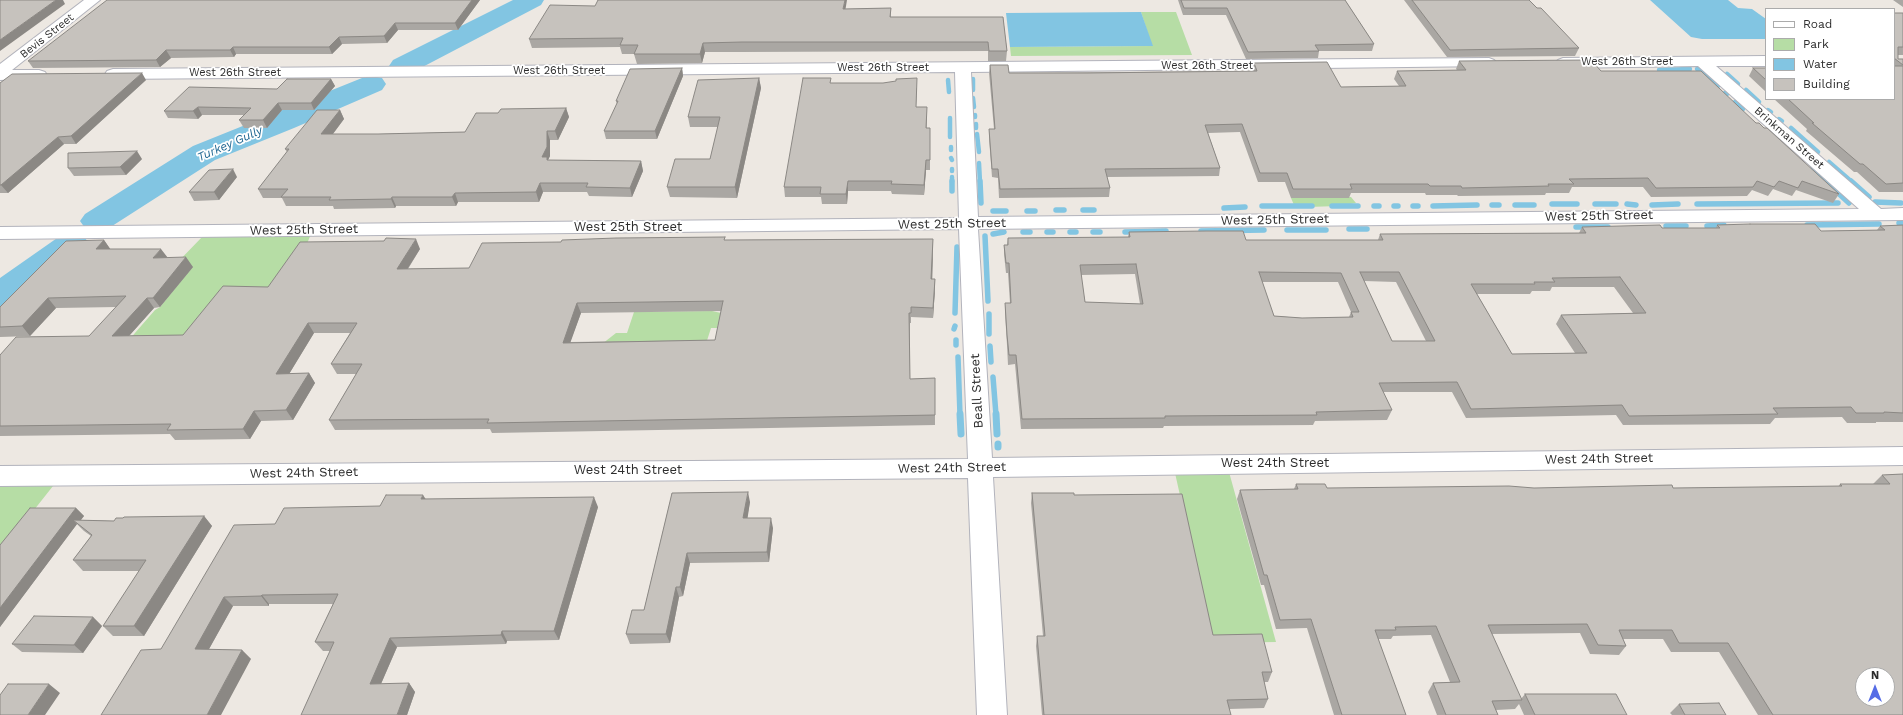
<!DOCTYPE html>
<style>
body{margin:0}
#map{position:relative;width:1903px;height:715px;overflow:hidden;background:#ede8e2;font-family:"Work Sans",sans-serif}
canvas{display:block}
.legend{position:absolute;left:1765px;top:8px;width:130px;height:92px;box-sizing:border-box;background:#fff;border:1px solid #ababab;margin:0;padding:5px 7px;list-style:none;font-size:12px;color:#2d2d2d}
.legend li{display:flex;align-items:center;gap:8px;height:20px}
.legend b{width:20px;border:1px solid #ababab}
.north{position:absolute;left:1855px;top:667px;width:40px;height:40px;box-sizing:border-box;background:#fff;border:1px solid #ababab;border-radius:50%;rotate:0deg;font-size:11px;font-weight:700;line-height:16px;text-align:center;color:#2d2d2d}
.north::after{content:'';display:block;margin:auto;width:14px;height:18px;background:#556ce6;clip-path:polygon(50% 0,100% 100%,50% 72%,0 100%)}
</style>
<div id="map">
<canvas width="1903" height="715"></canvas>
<ul class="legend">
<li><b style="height:5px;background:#fff"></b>Road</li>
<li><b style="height:11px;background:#b6dda5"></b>Park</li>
<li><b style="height:11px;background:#82c5e2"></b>Water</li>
<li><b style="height:11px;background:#c6c2bd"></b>Building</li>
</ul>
<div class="north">N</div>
</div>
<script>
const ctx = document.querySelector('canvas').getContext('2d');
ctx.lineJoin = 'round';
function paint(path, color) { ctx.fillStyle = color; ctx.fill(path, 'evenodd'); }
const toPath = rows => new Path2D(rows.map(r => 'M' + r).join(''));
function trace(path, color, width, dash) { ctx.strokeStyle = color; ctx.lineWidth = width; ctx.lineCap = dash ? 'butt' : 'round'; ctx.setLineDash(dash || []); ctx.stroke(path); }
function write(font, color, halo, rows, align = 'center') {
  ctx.font = font + ' "Work Sans",sans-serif'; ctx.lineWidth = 3.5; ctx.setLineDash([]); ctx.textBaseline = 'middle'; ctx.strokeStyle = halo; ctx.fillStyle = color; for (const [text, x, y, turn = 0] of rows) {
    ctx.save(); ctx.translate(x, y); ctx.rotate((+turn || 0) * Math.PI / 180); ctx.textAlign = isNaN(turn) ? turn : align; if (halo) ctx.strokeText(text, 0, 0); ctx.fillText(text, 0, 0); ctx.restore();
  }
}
const green = toPath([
 [1141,12,1176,12,1192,55,1011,56,1010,47,1152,46],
 [1351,197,1356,203,1338,206,1308,207,1294,205,1291,198],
 [311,234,304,251,226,337,128,341,155,310,160,307,192,267,173,267,203,236],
 [712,311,721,313,717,328,711,328,704,350,602,344,616,333,627,333,634,312],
 [1229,472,1276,642,1213,643,1175,473],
 [0,486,53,486,0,553]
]);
const water = toPath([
 [1650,0,1728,0,1738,8,1752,9,1766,19,1766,39,1702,39,1691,37],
 [1141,12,1153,46,1010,47,1006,13]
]);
const streamFar2 = toPath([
 [1697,69,1702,70],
 [1659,70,1690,69],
 [1704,73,1718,86],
 [1727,74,1738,84],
 [973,79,973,90],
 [948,80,949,92],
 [1746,90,1759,102],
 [1725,93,1727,94],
 [973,98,974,107],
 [1735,102,1743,109],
 [1768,110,1771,112],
 [975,115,975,117],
 [950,118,950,137],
 [1779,119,1782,121],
 [976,124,976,128],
 [1791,128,1818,152],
 [977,134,979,152],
 [951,147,951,150],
 [951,158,952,160],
 [1829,162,1852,182],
 [979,163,980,182],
 [952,169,952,171],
 [1812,169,1826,182],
 [952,177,952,182]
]);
const streamFar1 = toPath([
 [952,181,952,191],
 [980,181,981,203],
 [1825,181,1849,203],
 [1851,181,1869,197],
 [1875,202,1901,203],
 [1552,204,1577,204],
 [1595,204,1616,204],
 [1627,204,1636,205],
 [1697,204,1838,203],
 [1492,205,1499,205],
 [1515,205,1534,205],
 [1652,205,1678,204],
 [1262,206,1312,206],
 [1332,206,1358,206],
 [1374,206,1379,206],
 [1394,206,1398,206],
 [1413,206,1418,206],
 [1433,206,1477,205],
 [1224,208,1245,207],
 [1056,210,1064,210],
 [1083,210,1094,210],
 [993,211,1006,211],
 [1027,211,1035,211],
 [1899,223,1903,223],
 [1807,225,1879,224],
 [1666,226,1686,226],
 [1707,226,1724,225],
 [1576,227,1608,227],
 [1349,229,1367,229],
 [1287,230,1326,230],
 [1201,231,1264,230],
 [1023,232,1030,232],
 [1047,232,1053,232],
 [1070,232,1076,232],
 [1093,232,1100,232],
 [1125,232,1166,231],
 [993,234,1004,232],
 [985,236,988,301],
 [955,313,957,247],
 [989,314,989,334],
 [954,329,955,326],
 [956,340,956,345],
 [990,346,991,362],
 [958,357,960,415],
 [993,377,996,415]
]);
const stream = toPath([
 [960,414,961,434],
 [996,414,997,434],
 [998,444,998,447]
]);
const river = toPath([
 [513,0,544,0,541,5,413,72,403,74,393,72,389,66,393,60,513,0],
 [372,76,382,78,386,84,382,90,294,128,215,160,109,228,97,231,85,228,80,221,85,214,193,146,362,78,372,76],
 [72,233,84,236,89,244,84,252,13,304,0,308,0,278,60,236,72,233]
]);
const minor = toPath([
 [84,0,100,0,12,70,39,70,45,72,47,75,45,78,0,80,0,64,84,0],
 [1766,56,1766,66,1716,66,1881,209,1903,208,1903,220,978,229,992,458,1903,447,1903,465,993,477,1007,715,977,715,968,478,0,486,0,466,968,459,959,229,0,239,0,227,959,218,955,72,113,79,107,77,105,74,107,71,113,69,1489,58,1494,60,1497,63,1494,66,971,72,978,217,1859,209,1698,66,1563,68,1558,66,1555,63,1558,60,1563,58,1766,56]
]);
const wall = toPath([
 [480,0,458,30,398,30,387,43,342,44,332,54,236,54,234,57,171,58,160,67,33,68,28,61],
 [1178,0,1345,0,1374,44,1372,51,1319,51,1318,58,1246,59,1226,15,1183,15],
 [1404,0,1529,0,1537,8,1579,48,1575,56,1447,57],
 [1893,0,1903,0,1903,7],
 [891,8,891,17,1003,17,1007,51,1006,61,988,61,988,51,743,52,705,52,702,63,637,64,634,54,622,54,620,47,532,48,529,39,845,9],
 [1894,13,1903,13,1903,55,1898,55,1898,59,1903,59,1903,192,1879,192,1857,172,1854,172,1806,131,1807,129,1774,99,1894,99],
 [1459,61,1601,71,1756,123,1839,194,1833,203,1796,190,1792,196,1773,189,1768,196,1752,190,1747,196,1651,197,1643,187,1572,187,1569,193,1546,193,1545,195,1458,196,1457,195,1426,195,1425,193,1351,193,1349,198,1291,198,1285,182,1258,182,1240,132,1208,133,1220,168,1219,176,1107,177,1110,188,1109,197,999,198,998,178,992,177,989,138,989,129,994,129,989,73,990,65,1009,73,1252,71,1254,63,1341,87,1399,86,1394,79,1397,71,1457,70,1456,69],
 [682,68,683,76,657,139,606,139,604,131,617,104,616,101],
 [1753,68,1766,68,1766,92,1749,76],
 [759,78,761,88,737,198,670,197,667,187,710,159,718,127,690,127,688,117],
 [331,79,335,86,314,110,282,110,267,128,244,128,239,120,244,115,202,115,198,119,168,118,164,111],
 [146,80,76,144,64,144,8,193,0,193,0,83],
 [831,83,917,88,916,107,927,117,926,128,930,128,930,170,926,170,924,195,892,194,891,191,848,191,847,204,822,204,821,197,785,197,784,187],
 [566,108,569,117,558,140,550,140,550,156,548,160,641,161,643,171,632,197,589,196,587,192,543,192,539,202,458,202,456,206,396,206,395,208,334,209,333,206,286,206,282,198,263,198,258,189,287,152,285,149,340,110,344,119,333,134,378,134,465,132,498,113],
 [142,159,126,175,74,176,68,168],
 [237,177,219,200,194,201,189,192],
 [1717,225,1821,231,1877,230,1880,226,1903,225,1903,422,1876,422,1876,423,1847,423,1842,417,1775,418,1770,424,1623,425,1616,415,1466,418,1452,392,1383,392,1392,410,1387,420,1315,421,1313,425,1164,426,1163,428,1021,429,1015,364,1008,365,1007,345,1005,313,1005,303,1010,303,1008,273,1006,273,1004,254,1004,245,1007,245,1008,238,1128,237,1129,232,1246,240,1378,240,1380,234,1579,233,1582,227,1662,228,1716,228],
 [1135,274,1140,304,1085,302,1081,275],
 [1364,281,1396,282,1426,341,1392,341],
 [1262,282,1338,282,1351,312,1349,317,1302,318,1274,316],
 [1552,287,1614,287,1633,313,1561,315,1556,324,1575,353,1512,354,1477,294,1530,294,1532,291,1550,291],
 [933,239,932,279,935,279,935,289,933,318,911,317,911,323,910,323,910,379,935,378,935,425,492,433,490,429,335,430,329,420,356,374,337,374,331,364,350,333,314,333,289,374,309,373,315,383,293,420,261,421,250,439,175,440,170,434,0,436,0,355,89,336,117,307,56,308,30,336,0,337,0,307,104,240,110,249,167,258,193,267,160,307,154,308,129,336,183,335,268,287,420,249,408,269,469,268,725,240],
 [721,311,715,340,570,342,581,313],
 [1903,474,1903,715,1758,715,1719,652,1671,652,1663,639,1623,639,1626,646,1619,655,1590,654,1580,633,1492,634,1521,699,1525,694,1627,715,1524,715,1519,704,1515,709,1496,710,1498,715,1437,715,1428,692,1433,683,1450,682,1431,635,1393,636,1391,639,1378,639,1406,715,1334,715,1307,628,1276,629,1264,585,1261,585,1237,499,1240,490,1294,489,1296,484,1327,488,1673,488,1838,487,1840,484,1873,484,1882,475],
 [672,493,750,502,747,518,773,528,769,562,690,563,683,596,679,597,670,643,630,644,626,634,644,610],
 [1032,493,1074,495,1213,635,1272,672,1268,682,1264,682,1268,699,1264,708,1229,709,1231,715,1042,715,1036,646,1037,636,1043,636,1031,503],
 [425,499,598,507,559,640,507,641,506,644,397,647,381,684,409,683,415,692,407,715,330,651,323,651,315,642,333,604,269,604,269,606,233,606,209,649,242,650,251,659,161,649,275,524],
 [76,508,84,516,80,520,114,521,204,516,212,526,144,636,113,636,103,626,139,571,83,571,73,560,91,536,84,531,77,524,0,627,0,545],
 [93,617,102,626,83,653,22,652,12,644],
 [1679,704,1726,715,1672,715,1670,713]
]);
const shadedWall = toPath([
 [56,0,63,0,65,4,0,51,0,40],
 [472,0,480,0,458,30,455,23],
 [845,0,847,0,844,18,843,9],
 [395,23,398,30,387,43,384,36],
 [339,37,342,44,332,54,329,47],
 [703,43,705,52,702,63,700,54],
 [233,47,236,54,234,57,230,50],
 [166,50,171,58,160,67,156,60],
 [682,68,683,76,657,139,655,131],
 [142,73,146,80,76,144,71,136],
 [759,78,761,88,737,198,735,187],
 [331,79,335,86,314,110,311,103],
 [278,103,282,110,267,128,263,120],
 [198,107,202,115,198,119,193,111],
 [927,107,927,117,926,138,926,128],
 [566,108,569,117,558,140,555,131],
 [340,110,344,119,326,143,321,134],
 [547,131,550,140,550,156,545,166,542,157],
 [58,137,64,144,8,193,1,185],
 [137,151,142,159,126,175,120,167],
 [926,160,926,170,924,195,924,185],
 [641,161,643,171,632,197,630,188],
 [233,169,237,177,219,200,214,192],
 [848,181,848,191,847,204,846,194],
 [540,183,543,192,539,202,536,192],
 [455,193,458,202,456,206,452,197],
 [392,197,396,206,395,208,391,199],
 [416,239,420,249,401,279,397,269],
 [933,239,933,249,932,289,931,279],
 [104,240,111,250,96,249],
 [161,249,168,258,153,258],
 [186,257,193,267,160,307,153,298],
 [935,279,935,289,933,318,933,308],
 [48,298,56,308,30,336,22,326],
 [147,298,154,308,120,346,112,336],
 [577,303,581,313,567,352,563,343],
 [308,323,314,333,283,384,276,374],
 [309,373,315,383,293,420,286,410],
 [254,411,261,421,250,439,243,429],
 [748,492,750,502,746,528,743,518],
 [423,495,429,504,421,499],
 [594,497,598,507,559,640,554,631],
 [76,508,84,516,78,524,73,520,77,524,0,627,0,608],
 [204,516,212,526,144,636,134,626],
 [771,518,773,528,769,562,767,552],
 [687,553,690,563,683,596,680,587],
 [676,587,679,597,670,643,666,634],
 [262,595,269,604,269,606,261,596],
 [224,597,233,606,204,658,195,649],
 [93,617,102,626,83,653,74,645],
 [502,631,507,641,506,644,501,635],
 [390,638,397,647,377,693,370,684],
 [242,650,251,659,221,715,207,715],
 [409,683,415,692,407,715,397,715],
 [49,684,60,693,45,715,28,715]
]);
const building = toPath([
 [0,0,56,0,0,40,0,0],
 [107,0,472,0,455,23,395,23,384,36,339,37,329,47,233,47,230,50,166,50,156,60,28,61,107,0],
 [598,0,845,0,843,9,891,8,890,17,1003,17,1007,51,989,51,988,42,742,42,703,43,700,54,634,54,638,45,620,45,623,38,529,39,550,5,595,6,598,0],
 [1181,0,1345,0,1374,44,1315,45,1319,51,1248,52,1227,8,1184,8,1181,0],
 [1412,0,1529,0,1537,8,1541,8,1579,48,1450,50,1412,0],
 [1894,13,1903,13,1903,47,1898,47,1898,59,1903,59,1903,65,1894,58,1894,13],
 [1591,60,1601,71,1701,71,1756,123,1759,123,1764,128,1767,128,1839,194,1802,181,1798,188,1779,181,1774,187,1757,181,1753,187,1656,188,1648,178,1569,179,1574,184,1548,184,1549,186,1462,188,1461,186,1430,186,1428,184,1350,184,1352,189,1293,189,1287,173,1260,173,1242,124,1205,125,1220,168,1105,169,1110,188,1000,189,998,169,992,169,989,129,995,129,990,65,1008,65,1009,73,1087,73,1257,71,1254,63,1327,62,1341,87,1406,86,1397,71,1466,70,1459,61,1591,60],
 [1894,66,1903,66,1903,183,1886,184,1863,164,1860,164,1812,123,1814,123,1788,99,1894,99,1894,66],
 [682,68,655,131,604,131,618,101,616,101,630,69,682,68],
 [1753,68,1766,68,1766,80,1753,68],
 [142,73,71,136,58,137,1,185,0,185,0,83,12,74,142,73],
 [759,78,735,187,667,187,675,159,710,159,720,117,688,117,698,80,759,78],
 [803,78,831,78,830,83,883,83,896,81,896,79,917,78,916,107,927,107,926,128,930,128,930,160,926,160,924,185,891,184,892,181,848,181,846,194,820,194,821,187,784,187,803,78],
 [287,79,331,79,311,103,278,103,263,120,239,120,251,108,198,107,193,111,164,111,189,87,277,89,287,79],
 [566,108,555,131,547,131,547,147,542,157,547,157,547,160,641,161,630,188,586,187,588,183,540,183,536,192,455,193,452,197,392,197,391,199,329,200,331,197,281,197,288,189,258,189,289,149,285,149,317,110,340,110,321,134,378,134,465,132,476,113,498,113,501,109,566,108],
 [137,151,120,167,68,168,68,153,137,151],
 [233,169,214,192,189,192,209,170,233,169],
 [1750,224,1815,224,1821,231,1885,230,1880,226,1903,225,1903,413,1884,412,1884,413,1856,413,1851,407,1773,408,1778,414,1629,416,1622,405,1471,409,1457,382,1379,383,1392,410,1316,412,1317,415,1165,416,1165,418,1022,419,1016,355,1009,355,1007,335,1005,303,1011,303,1009,263,1006,263,1004,245,1008,245,1008,238,1130,237,1129,232,1206,231,1243,231,1246,240,1383,240,1380,234,1586,233,1582,227,1660,225,1662,228,1720,228,1717,225,1750,224],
 [1136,264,1143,304,1085,302,1080,265,1136,264],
 [1259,272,1341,273,1359,312,1351,312,1353,317,1302,318,1274,316,1259,272],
 [1360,272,1399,272,1435,341,1392,341,1360,272],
 [1620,277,1646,313,1561,315,1587,353,1512,354,1471,284,1535,284,1534,282,1555,282,1552,278,1620,277],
 [725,237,724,240,933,239,931,279,935,279,933,308,911,307,911,313,909,313,910,379,935,378,935,415,487,423,489,419,329,420,362,364,331,364,357,323,308,323,276,374,309,373,286,410,254,411,243,429,167,430,171,424,0,426,0,355,16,337,89,336,126,296,48,298,22,326,0,327,0,307,66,241,104,240,96,249,161,249,153,258,186,257,153,298,147,298,112,336,183,335,223,286,268,287,300,242,384,241,386,238,416,239,397,269,469,268,482,243,561,242,562,240,616,238,725,237],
 [723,301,715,340,563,343,577,303,723,301],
 [1903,474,1903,715,1773,715,1728,643,1679,643,1672,630,1619,630,1626,646,1598,645,1587,624,1488,625,1522,700,1492,701,1498,715,1446,715,1433,683,1460,682,1436,626,1395,627,1396,630,1375,630,1406,715,1342,715,1311,619,1280,620,1267,575,1264,575,1240,490,1298,489,1296,484,1325,484,1327,488,1509,486,1534,488,1672,485,1673,488,1842,486,1840,484,1890,484,1882,475,1903,474],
 [1863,675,1887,675,1887,699,1863,699,1863,675],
 [748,492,743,518,771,518,767,552,687,553,680,587,676,587,666,634,626,634,632,610,644,610,672,493,748,492],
 [1032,493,1074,493,1074,495,1182,494,1213,635,1262,634,1272,672,1262,672,1268,699,1227,700,1231,715,1044,715,1037,636,1045,636,1032,493],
 [386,495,423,495,421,499,594,497,554,631,502,631,501,635,390,638,370,684,409,683,397,715,301,715,334,642,315,642,338,594,262,595,261,596,224,597,195,649,242,650,207,715,101,715,141,650,161,649,234,525,275,524,284,508,380,506,386,495],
 [30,508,76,508,0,608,0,545,30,508],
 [204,516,134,626,103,626,146,560,73,560,92,535,73,520,114,521,116,518,123,518,124,517,204,516],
 [34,616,93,617,74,645,12,644,34,616],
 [8,684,49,684,28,715,0,715,0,695,8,684],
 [1525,694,1616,694,1627,715,1535,715,1525,694],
 [1719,703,1726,715,1685,715,1679,704,1719,703]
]);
const farStreetnames = [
 ["Bevis Street",47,36,-38],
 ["West 26th Street",1627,62],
 ["West 26th Street",1207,66],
 ["West 26th Street",883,68],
 ["West 26th Street",559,71],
 ["West 26th Street",235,73],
 ["Brinkman Street",1789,138,41]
];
const farWaternames = [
 ["Turkey Gully",230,144,-24]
];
const streetNames = [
 ["West 25th Street",1599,216,-1],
 ["West 25th Street",1275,220,-1],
 ["West 25th Street",952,224,-1],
 ["West 25th Street",628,227],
 ["West 25th Street",304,230,-1],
 ["Beall Street",977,391,-93],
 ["West 24th Street",1599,459,-1],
 ["West 24th Street",1275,463],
 ["West 24th Street",952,468,-1],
 ["West 24th Street",628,470],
 ["West 24th Street",304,473,-1]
];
paint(green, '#b6dda5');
paint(water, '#82c5e2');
trace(streamFar2, '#82c5e2', 4.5);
trace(streamFar1, '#82c5e2', 5.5);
trace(stream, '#82c5e2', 7);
paint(river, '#82c5e2');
trace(minor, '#b2b3bc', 2);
paint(minor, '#fff');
paint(wall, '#aaa7a3');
paint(shadedWall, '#8b8884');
paint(building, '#c6c2bd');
trace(building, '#8b8884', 1);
write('11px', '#2d2d2d', '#fff', farStreetnames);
write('italic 12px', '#1e6691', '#fff', farWaternames);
write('13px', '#2d2d2d', '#fff', streetNames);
</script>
